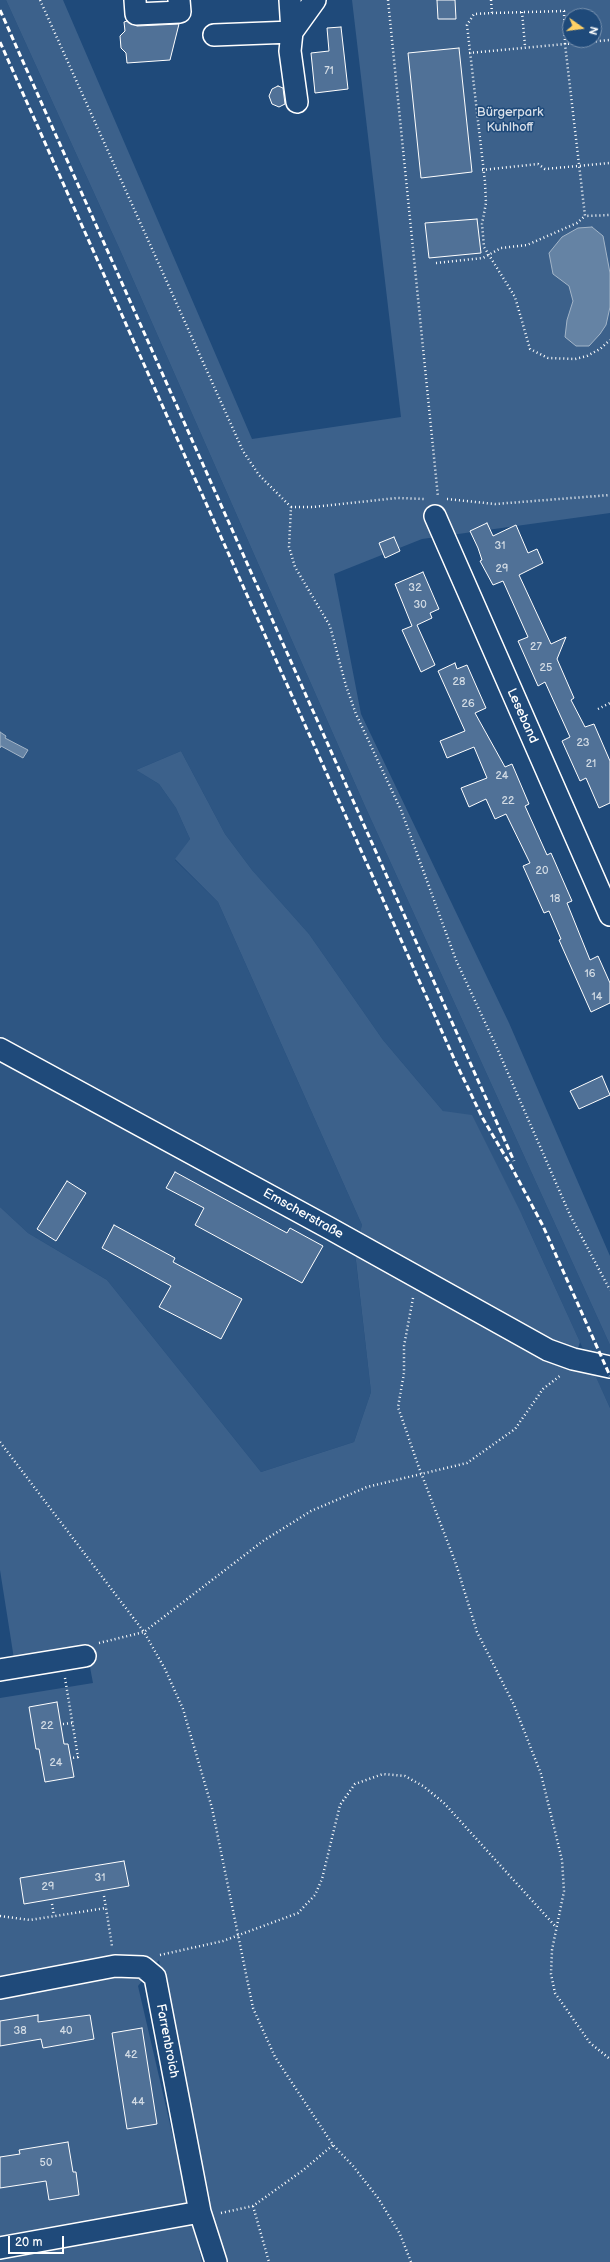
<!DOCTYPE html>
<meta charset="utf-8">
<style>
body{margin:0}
#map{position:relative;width:610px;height:2262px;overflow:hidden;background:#1f4a7a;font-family:"Balsamiq Sans",sans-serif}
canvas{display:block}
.north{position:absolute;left:562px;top:8px;width:40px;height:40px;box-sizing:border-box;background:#1f4a7a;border:1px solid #7992af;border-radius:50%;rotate:104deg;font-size:11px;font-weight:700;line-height:16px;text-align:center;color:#fff}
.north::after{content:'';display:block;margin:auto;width:14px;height:18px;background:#ffd166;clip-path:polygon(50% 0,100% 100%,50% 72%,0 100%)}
.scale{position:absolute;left:8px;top:2236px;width:56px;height:18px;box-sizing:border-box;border:2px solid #fff;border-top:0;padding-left:5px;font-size:12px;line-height:14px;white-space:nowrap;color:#fff;-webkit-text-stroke:3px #1f4a7a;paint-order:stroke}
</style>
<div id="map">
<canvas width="610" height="2262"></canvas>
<div class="north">N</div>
<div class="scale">20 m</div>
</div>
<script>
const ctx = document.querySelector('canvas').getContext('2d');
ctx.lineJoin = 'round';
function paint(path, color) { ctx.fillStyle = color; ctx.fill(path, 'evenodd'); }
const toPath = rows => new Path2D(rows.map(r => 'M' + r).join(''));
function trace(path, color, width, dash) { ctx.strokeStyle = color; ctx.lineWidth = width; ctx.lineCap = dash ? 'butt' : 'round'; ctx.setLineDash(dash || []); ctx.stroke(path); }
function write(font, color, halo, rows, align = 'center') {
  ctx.font = font + ' "Balsamiq Sans",sans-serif'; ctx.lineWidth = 3; ctx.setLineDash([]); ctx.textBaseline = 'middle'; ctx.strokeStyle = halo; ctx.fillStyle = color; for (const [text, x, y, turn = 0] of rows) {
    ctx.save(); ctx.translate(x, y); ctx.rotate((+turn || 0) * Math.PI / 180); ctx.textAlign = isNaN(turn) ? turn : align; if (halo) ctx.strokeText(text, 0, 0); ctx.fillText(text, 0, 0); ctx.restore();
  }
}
const built = toPath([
 [0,0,6,0,120,250,364,804,610,1345,610,1408,522,1215,443,1111,383,1040,309,934,252,870,225,834,181,751,136,770,159,784,176,808,190,839,175,860,218,902,362,1225,355,1253,371,1392,354,1442,261,1472,107,1280,28,1233,0,1207]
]);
const green = toPath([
 [6,0,63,0,252,439,401,417,352,0,610,0,610,513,422,539,334,574,361,714,509,1023,610,1256,610,1345,364,804,120,250],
 [570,16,594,16,594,40,570,40],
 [181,751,225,834,252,870,309,934,383,1040,443,1111,472,1115,522,1215,580,1342,576,1355,359,1236,362,1225,218,902,175,859,190,839,176,808,159,784,136,770],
 [0,1207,28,1233,107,1280,261,1472,354,1442,371,1392,355,1252,592,1368,610,1408,610,2262,220,2262,206,2218,159,1960,138,1986,202,2262,0,2262,0,1698,93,1683,86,1646,14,1659,0,1570]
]);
const water = toPath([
 [592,227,603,236,610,273,610,307,606,325,600,334,589,346,576,346,565,337,567,320,573,301,569,286,553,274,549,253,562,237,578,228,592,227],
 [0,732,6,736,5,738,28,750,23,758,1,746,0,748,0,732]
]);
const building = toPath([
 [437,0,455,0,456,19,438,19,437,0],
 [127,21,137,26,179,24,170,60,127,63,126,53,121,48,120,36,125,31,124,22,127,21],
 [341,27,348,89,315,93,311,53,329,51,327,28,341,27],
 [459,48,472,172,421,178,408,53,459,48],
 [278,86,283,88,285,104,279,107,272,104,269,96,272,89,278,86],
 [477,219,481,253,429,258,425,223,477,219],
 [487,523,493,536,516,525,528,553,537,549,543,563,519,575,551,644,566,637,557,659,574,698,571,700,585,727,594,724,610,761,610,803,599,808,586,778,580,781,562,741,570,737,545,682,538,686,518,641,528,637,503,581,493,585,480,561,482,560,478,548,470,531,487,523],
 [394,537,400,551,385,558,379,543,394,537],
 [423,572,439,609,430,613,432,618,417,625,435,665,421,672,402,630,412,626,395,584,423,572],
 [455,663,457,669,467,665,486,708,475,713,505,767,512,764,529,804,525,806,547,855,551,853,572,901,567,903,590,960,598,956,610,983,610,1003,591,1012,559,940,561,939,549,911,544,913,523,866,530,863,506,814,495,819,486,799,469,807,461,788,487,778,474,747,447,758,440,741,465,731,438,671,455,663],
 [602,1076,610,1095,579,1109,570,1091,602,1076],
 [175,1172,287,1233,290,1228,323,1246,302,1283,195,1225,204,1208,166,1188,175,1172],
 [67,1181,86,1193,56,1241,37,1229,67,1181],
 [114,1225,175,1258,173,1262,242,1299,221,1339,159,1307,171,1286,102,1248,114,1225],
 [57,1702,64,1744,68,1744,74,1777,45,1782,39,1749,36,1749,29,1707,57,1702],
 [124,1861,129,1886,24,1904,20,1878,124,1861],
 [38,2015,38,2022,90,2015,94,2039,43,2048,41,2039,0,2046,0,2021,38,2015],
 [142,2028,157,2124,127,2129,112,2033,142,2028],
 [68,2142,73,2172,76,2172,79,2195,49,2200,46,2181,0,2188,0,2157,20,2154,19,2150,68,2142]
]);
const path = toPath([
 [40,0,243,451,259,475,291,507,289,547,295,567,330,626,346,686,356,714,401,810,456,960,497,1048,570,1215,610,1290],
 [388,0,438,497],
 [491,0,492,13,474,14,467,25,485,182,486,203,482,224,484,247,515,297,530,349,548,358,575,359,587,356,600,349,610,340],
 [522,12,525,46],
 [492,13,564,11,565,44,610,40],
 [469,53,565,44,585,216,610,215],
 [482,170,538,164,545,169,610,163],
 [436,263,483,258,501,248,527,245,577,223,585,216],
 [447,499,495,504,610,495],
 [291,507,313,507,397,498,426,499],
 [598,709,610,703],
 [413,1298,404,1346,404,1373,398,1407,418,1465,456,1564,477,1632,514,1705,541,1774,562,1860,564,1891,552,1950,551,1974,555,1993,590,2043,610,2059],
 [0,1442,144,1632,165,1669,183,1709,212,1808,253,2008,275,2057,333,2145,353,2166,378,2198,400,2234,411,2262],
 [99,1643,144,1632,263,1541,311,1511,367,1487,467,1463,515,1429,543,1389,561,1375],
 [65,1678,78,1757,72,1758],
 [63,1724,72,1723],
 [104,1896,106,1908],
 [52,1904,54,1916],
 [0,1916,30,1920,106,1908,112,1946],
 [160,1955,223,1941,298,1913,315,1895,322,1879,340,1805,355,1784,383,1774,405,1776,423,1786,444,1803,556,1927],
 [253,2206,269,2262],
 [221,2213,253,2206,302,2171,333,2145]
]);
const minor = toPath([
 [135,0,136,14,180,12,179,0],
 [290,0,292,32,315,0],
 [214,35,292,32,290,51,297,102],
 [435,516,610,915],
 [0,1049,329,1228,548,1350,573,1359,610,1367],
 [0,1670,85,1656],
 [0,1988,115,1966,143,1967,155,1977,200,2212,216,2262],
 [0,2248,200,2212]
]);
const rail = toPath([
 [0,10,514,1161],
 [0,42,456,1063,482,1117,511,1166,543,1226,610,1376]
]);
const numberNames = [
 ["71",329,71],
 ["31",500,546],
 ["29",502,569],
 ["32",415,588],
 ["30",420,605],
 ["27",536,647],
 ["25",546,668],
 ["28",459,682],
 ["26",468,704],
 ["23",583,743],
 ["21",591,764],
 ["24",502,776],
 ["22",508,801],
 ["20",542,871],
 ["18",555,899],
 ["16",590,974],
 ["14",597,997],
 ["22",47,1726],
 ["24",56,1763],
 ["31",100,1878],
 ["29",48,1887],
 ["38",20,2031],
 ["40",66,2031],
 ["42",131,2055],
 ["44",138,2102],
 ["50",46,2163]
];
const parkNames = [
 ["Bürgerpark",510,113],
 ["Kuhlhoff",510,128]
];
const streetNames = [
 ["Leseband",522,716,66],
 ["Emscherstraße",303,1214,29],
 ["Farrenbroich",167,2041,79]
];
paint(built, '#2e5683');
paint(green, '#3c618b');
paint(water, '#6583a4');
trace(water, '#a3b5c8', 1);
paint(building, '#507197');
trace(building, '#fff', 1);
trace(minor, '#fff', 24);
trace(path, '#fff', 2.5, [1, 3]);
trace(minor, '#1f4a7a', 21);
trace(rail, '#fff', 3, [6, 3]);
write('11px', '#d3dce5', null, numberNames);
write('13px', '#d8dfe8', '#1f4a7a', parkNames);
write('13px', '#fff', '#1f4a7a', streetNames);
</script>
